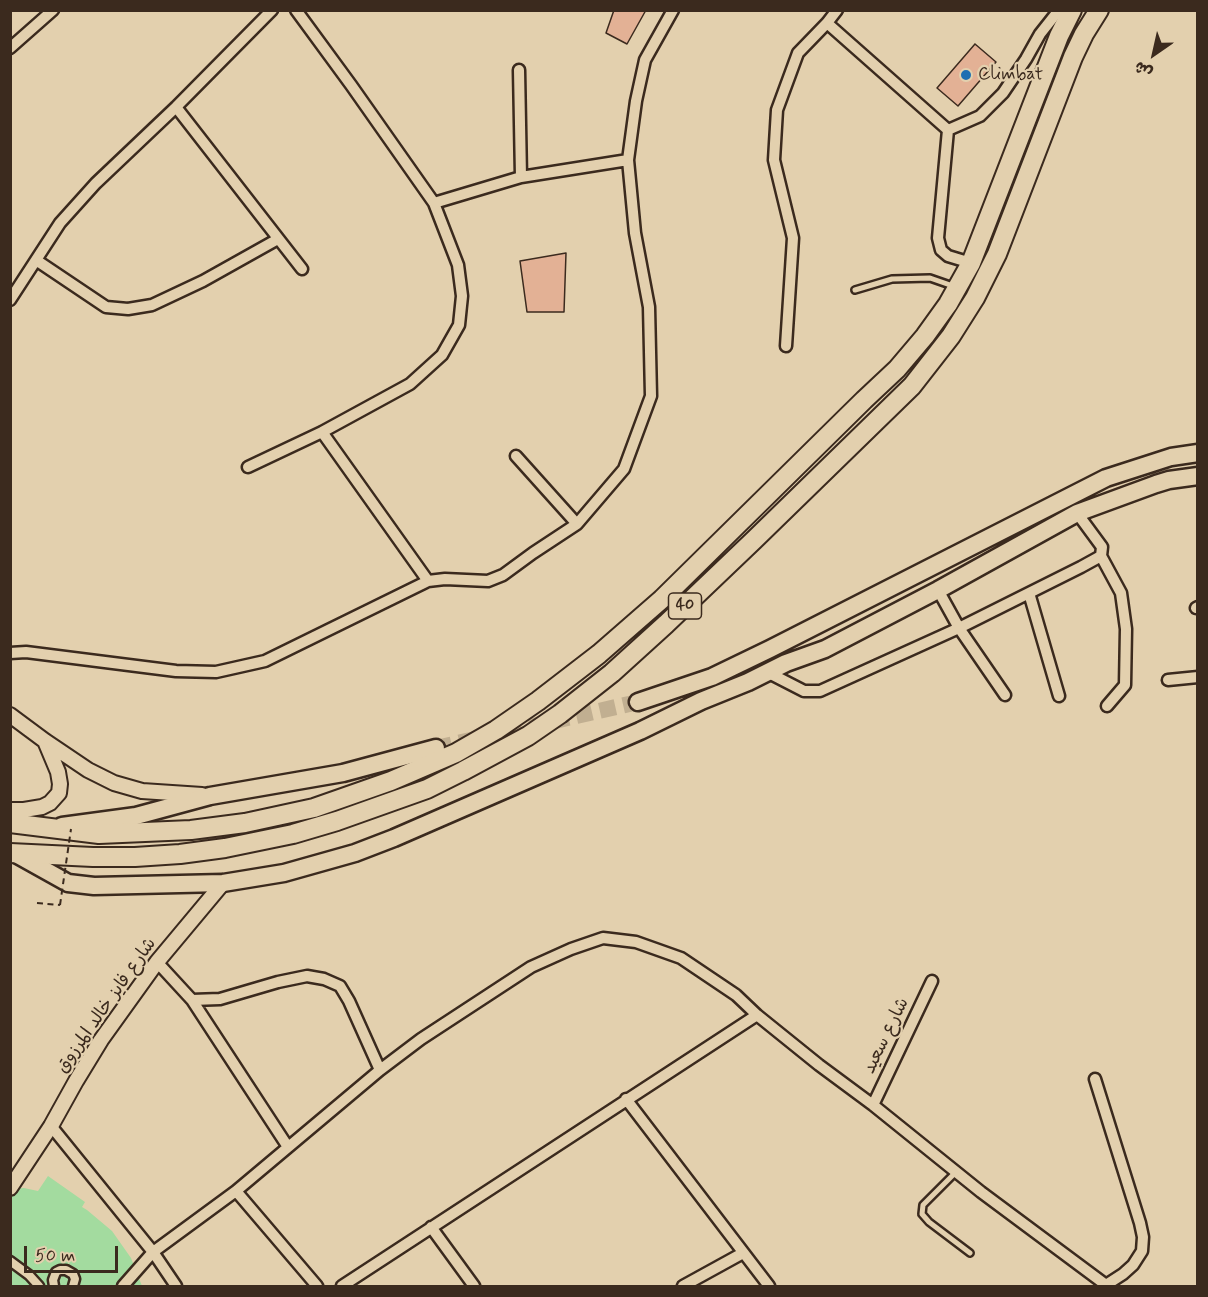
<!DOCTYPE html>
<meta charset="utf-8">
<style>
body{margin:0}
#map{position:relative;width:1208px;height:1297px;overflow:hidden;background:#e3d0ae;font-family:Mynerve,"Playpen Sans Arabic",sans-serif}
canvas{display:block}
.frame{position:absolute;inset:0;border:12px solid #3b2a1e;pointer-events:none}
.north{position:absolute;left:1124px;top:24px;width:60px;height:60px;-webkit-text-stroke:4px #e3d0ae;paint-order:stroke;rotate:214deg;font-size:16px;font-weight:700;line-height:24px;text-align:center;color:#3b2a1e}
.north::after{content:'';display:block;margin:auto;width:21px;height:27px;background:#3b2a1e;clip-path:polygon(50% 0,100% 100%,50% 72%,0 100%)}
.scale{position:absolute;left:24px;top:1246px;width:94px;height:27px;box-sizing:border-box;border:3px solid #3b2a1e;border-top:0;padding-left:8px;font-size:18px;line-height:21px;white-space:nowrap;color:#3b2a1e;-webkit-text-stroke:4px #e3d0ae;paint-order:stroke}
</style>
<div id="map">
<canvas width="1208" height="1297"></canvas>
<div class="frame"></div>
<div class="north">ش</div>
<div class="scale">50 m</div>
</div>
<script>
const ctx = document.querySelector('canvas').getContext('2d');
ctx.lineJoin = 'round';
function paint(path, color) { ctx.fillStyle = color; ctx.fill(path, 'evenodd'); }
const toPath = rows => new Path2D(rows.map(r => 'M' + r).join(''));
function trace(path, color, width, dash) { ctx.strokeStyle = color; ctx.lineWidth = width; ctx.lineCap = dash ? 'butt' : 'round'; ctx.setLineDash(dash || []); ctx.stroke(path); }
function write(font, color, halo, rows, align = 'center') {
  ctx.font = font + ' Mynerve,"Playpen Sans Arabic",sans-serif'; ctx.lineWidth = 4.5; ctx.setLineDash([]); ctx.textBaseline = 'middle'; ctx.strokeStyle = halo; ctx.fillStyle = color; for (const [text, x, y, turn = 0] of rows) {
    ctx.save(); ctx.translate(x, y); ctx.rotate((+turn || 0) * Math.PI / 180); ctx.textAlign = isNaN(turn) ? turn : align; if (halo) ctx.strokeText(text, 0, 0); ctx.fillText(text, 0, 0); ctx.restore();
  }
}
const green = toPath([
 [48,1176,85,1202,82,1207,87,1210,112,1231,131,1258,142,1286,11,1286,10,1189,24,1188,38,1191]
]);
const building = toPath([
 [614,10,646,10,627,44,606,33,614,10],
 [975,44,996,62,958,106,937,88,975,44],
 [566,253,564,312,527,312,520,261,566,253]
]);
const primaryTunnel = toPath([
 [436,748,638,702]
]);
const path = toPath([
 [37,903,60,905]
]);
const service = toPath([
 [855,290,892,279,930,278,953,286],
 [956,1172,923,1205,922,1214,929,1222,970,1253]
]);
const pedestrian = toPath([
 [10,1261,29,1275,39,1286],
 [54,1286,53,1280,56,1272,60,1270,66,1270,73,1274,75,1279,73,1286]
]);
const minor = toPath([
 [827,23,948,130,938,238,941,250,948,256,971,263],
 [10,48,53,10],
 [519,70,521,177],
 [176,107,302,269],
 [948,130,980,116,1003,93,1026,59,1040,34,1059,10],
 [434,203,521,177,628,160],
 [36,260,106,307,128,309,152,305,203,281,278,239],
 [10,300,60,223,96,183,176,107,272,10],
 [786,346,793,238,774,160,777,110,798,53,827,23,837,10],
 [322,432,428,581],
 [516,456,577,524],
 [248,467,322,432,410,384,442,355,459,325,462,296,458,265,434,203,351,85,296,10],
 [1101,556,1121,593,1126,629,1125,685,1107,706],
 [938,590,959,628,1005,695],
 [1029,593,1059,696],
 [1196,608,1198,607],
 [10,653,26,652,176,671,216,672,265,661,428,581,445,579,488,581,503,575,533,553,577,524,624,469,651,396,649,307,635,233,628,160,636,101,645,60,673,10],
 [767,672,804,691,820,691,959,628,1081,567,1101,556,1102,547,1077,513],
 [1168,680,1198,677],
 [157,962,192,1000,220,999,278,982,307,976,324,979,340,986,349,1001,380,1070],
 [192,1000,288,1147],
 [626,1099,769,1286],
 [873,1105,932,981],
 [51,1126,153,1252,176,1286],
 [236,1191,380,1070,421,1039,531,967,571,949,603,938,636,942,681,958,736,995,757,1015],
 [431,1227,474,1286],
 [123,1286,153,1252,236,1191,317,1286],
 [342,1286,757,1015,819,1065,873,1105,981,1192,1106,1285,1123,1274,1133,1265,1142,1251,1143,1237,1140,1223,1095,1079],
 [683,1286,743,1253]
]);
const tertiary = toPath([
 [10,715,45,741,88,770,114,783,142,791,202,795],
 [10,810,24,810,42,807,50,803,59,793,60,784,58,772,45,741],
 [10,1188,51,1126,76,1081,101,1040,157,962,223,883]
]);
const primary = toPath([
 [638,702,712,677,770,649,1106,478,1171,457,1198,453],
 [62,826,136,816,210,796,343,773,436,748],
 [16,854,68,883,94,886,223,883,284,873,355,853,394,838,640,731,701,701,748,682,786,663,825,649,938,590,1077,513,1156,484,1169,480,1198,476]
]);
const trunk = toPath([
 [10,823,99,834,191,830,245,823,314,808,391,781,456,753,496,730,538,701,599,654,662,599,864,400,897,369,925,336,948,304,971,263,1059,36,1072,10],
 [10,853,93,857,135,857,180,854,225,848,293,834,337,821,427,789,463,771,528,736,560,714,612,673,666,624,754,540,912,386,951,336,975,298,997,254,1073,57,1084,34,1099,10]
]);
const pathBridge = toPath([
 [60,905,71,829]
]);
const markers = [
 [966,75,6,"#1f6fb2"]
];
const shields = [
 [685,606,33]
];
const shieldNames = [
 ["40",685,606]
];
const poiNames = [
 ["Climbat",978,75]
];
const streetNames = [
 ["شارع فايز خالد المرزوق",107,1006,-55],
 ["شارع سعيد",887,1036,-64]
];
paint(green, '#a3db9f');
paint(building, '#e3b195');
trace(building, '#3b2a1e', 1.5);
trace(primaryTunnel, '#c1af91', 16, [16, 8]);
trace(service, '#3b2a1e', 10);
trace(pedestrian, '#3b2a1e', 13);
trace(minor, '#3b2a1e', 15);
trace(tertiary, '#3b2a1e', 18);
trace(primary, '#3b2a1e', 21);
trace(trunk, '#3b2a1e', 22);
trace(path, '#3b2a1e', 2, [6, 4.5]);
trace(service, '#e3d0ae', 5);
trace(pedestrian, '#e3d0ae', 8);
trace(minor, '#e3d0ae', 10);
trace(tertiary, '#e3d0ae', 14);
trace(primary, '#e3d0ae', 16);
trace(trunk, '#e3d0ae', 18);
trace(pathBridge, '#3b2a1e', 2, [6, 4.5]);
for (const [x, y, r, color] of markers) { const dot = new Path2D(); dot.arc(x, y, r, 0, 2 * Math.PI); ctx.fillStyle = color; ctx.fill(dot); trace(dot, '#e3d0ae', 2); }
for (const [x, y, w] of shields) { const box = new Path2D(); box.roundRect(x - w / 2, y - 13, w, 26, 4.5); ctx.fillStyle = '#e3d0ae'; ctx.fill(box); trace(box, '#3b2a1e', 1.5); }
write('bold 16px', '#3b2a1e', null, shieldNames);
write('18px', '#3b2a1e', '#e3d0ae', poiNames, 'left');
write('18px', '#3b2a1e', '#e3d0ae', streetNames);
</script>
